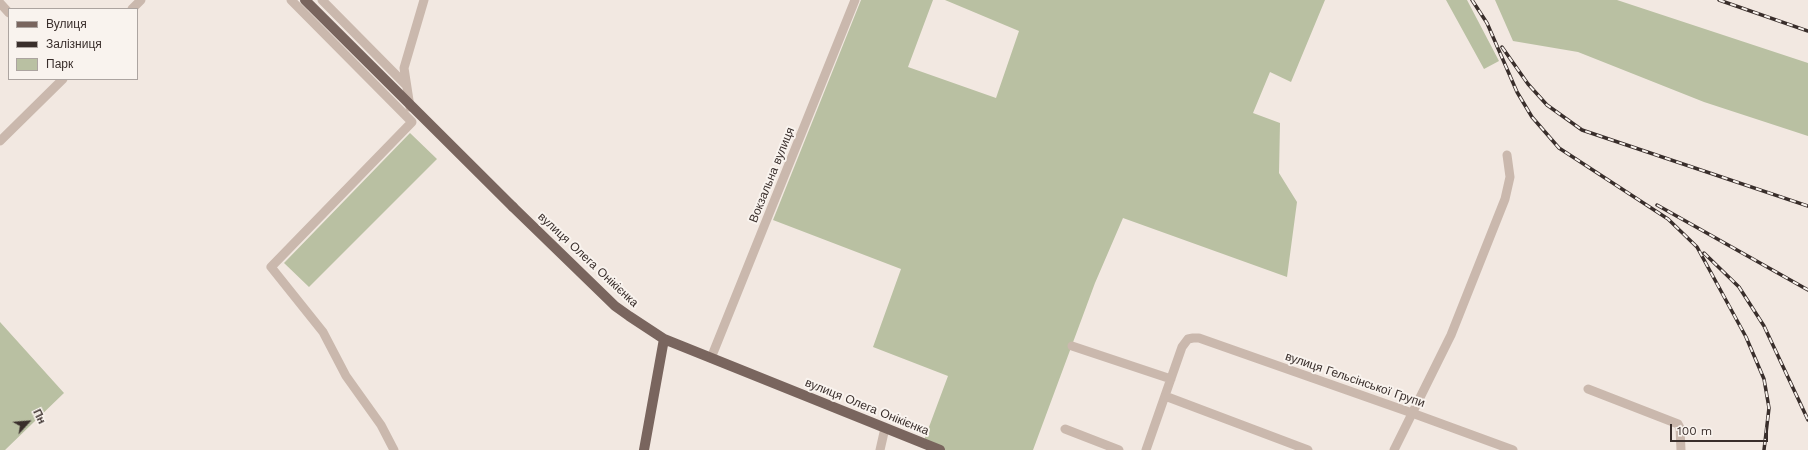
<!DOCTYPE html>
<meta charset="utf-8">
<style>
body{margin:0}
#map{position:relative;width:1808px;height:450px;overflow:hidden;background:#f2e8e1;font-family:"Work Sans",sans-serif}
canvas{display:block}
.legend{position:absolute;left:8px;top:8px;width:130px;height:72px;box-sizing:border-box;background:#f9f3ee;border:1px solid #aca4a0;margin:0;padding:5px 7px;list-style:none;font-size:12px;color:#392e2b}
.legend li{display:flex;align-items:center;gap:8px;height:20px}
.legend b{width:20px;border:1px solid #aca4a0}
.north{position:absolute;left:8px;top:402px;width:40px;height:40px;-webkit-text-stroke:3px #f9f3ee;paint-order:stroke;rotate:64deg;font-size:11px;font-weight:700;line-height:16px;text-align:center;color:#392e2b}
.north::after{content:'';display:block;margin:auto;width:14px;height:18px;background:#392e2b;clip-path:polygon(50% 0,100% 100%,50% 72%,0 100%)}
.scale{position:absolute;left:1670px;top:424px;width:98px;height:18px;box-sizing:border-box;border:2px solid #392e2b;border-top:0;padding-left:5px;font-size:12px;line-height:14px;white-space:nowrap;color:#392e2b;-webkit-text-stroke:3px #f9f3ee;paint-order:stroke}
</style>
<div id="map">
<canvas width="1808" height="450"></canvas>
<ul class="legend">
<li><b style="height:5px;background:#79655e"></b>Вулиця</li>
<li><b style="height:5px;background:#392e2b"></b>Залізниця</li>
<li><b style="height:11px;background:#b9c0a2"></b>Парк</li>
</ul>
<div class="north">Пн</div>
<div class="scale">100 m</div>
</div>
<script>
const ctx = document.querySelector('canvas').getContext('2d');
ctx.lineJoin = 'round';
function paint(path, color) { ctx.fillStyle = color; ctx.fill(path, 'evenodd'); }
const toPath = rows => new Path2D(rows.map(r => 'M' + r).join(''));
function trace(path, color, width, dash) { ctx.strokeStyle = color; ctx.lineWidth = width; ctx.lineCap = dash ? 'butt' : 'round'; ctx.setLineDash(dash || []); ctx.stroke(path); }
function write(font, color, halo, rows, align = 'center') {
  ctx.font = font + ' "Work Sans",sans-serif'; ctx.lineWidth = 4; ctx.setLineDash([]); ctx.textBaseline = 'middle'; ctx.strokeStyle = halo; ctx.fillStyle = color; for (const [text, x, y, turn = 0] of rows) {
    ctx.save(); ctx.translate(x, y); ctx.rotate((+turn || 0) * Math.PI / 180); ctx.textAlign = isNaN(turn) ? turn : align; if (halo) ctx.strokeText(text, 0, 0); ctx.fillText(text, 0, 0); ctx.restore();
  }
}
const green = toPath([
 [861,0,933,0,908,67,996,98,1019,31,945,0,1325,0,1291,82,1270,72,1253,113,1280,123,1279,173,1297,202,1287,277,1123,218,1095,283,1033,450,940,450,923,443,948,376,873,347,901,269,773,220],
 [1446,0,1467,0,1499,61,1484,69],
 [1495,0,1617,0,1808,63,1808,136,1704,102,1578,52,1513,41],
 [410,133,437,159,309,287,284,263],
 [0,322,64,393,5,450,0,450]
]);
const minor = toPath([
 [291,0,412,122],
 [322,0,406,85],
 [0,3,9,13],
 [132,9,141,0],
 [410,107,404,68,424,0],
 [0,141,63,79],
 [1072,346,1171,379],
 [711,358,855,0],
 [1588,389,1678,424,1680,428,1681,450],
 [1165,396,1308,450],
 [1065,429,1119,450],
 [394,450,381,425,346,376,323,332,271,267,412,122],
 [880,450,885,428],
 [1146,450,1182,347,1188,339,1193,338,1199,338,1412,413,1513,450],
 [1394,450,1451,335,1505,199,1510,177,1507,155]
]);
const major = toPath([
 [513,207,615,306,629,316,664,339,940,450],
 [644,450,664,339]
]);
const rail = toPath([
 [1472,0,1487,23,1517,92,1532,117,1559,148,1668,219,1697,247,1746,337,1764,379,1769,408,1764,450],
 [1719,0,1808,31],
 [1502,47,1528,84,1547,105,1582,130,1808,206],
 [1657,205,1808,290],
 [1704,253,1739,287,1764,326,1808,420]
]);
const majorBridge = toPath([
 [305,0,513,207]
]);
const streetNames = [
 ["Вокзальна вулиця",772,175,-68],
 ["вулиця Олега Онікієнка",588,260,43],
 ["вулиця Гельсінської Групи",1355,380,19],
 ["вулиця Олега Онікієнка",867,407,22]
];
paint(green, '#b9c0a2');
trace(minor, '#cab8ad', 9);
trace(major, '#79655e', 10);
trace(rail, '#392e2b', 3.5);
trace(rail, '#f9f3ee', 2, [6]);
trace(majorBridge, '#79655e', 10);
write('12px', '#392e2b', '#f9f3ee', streetNames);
</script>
